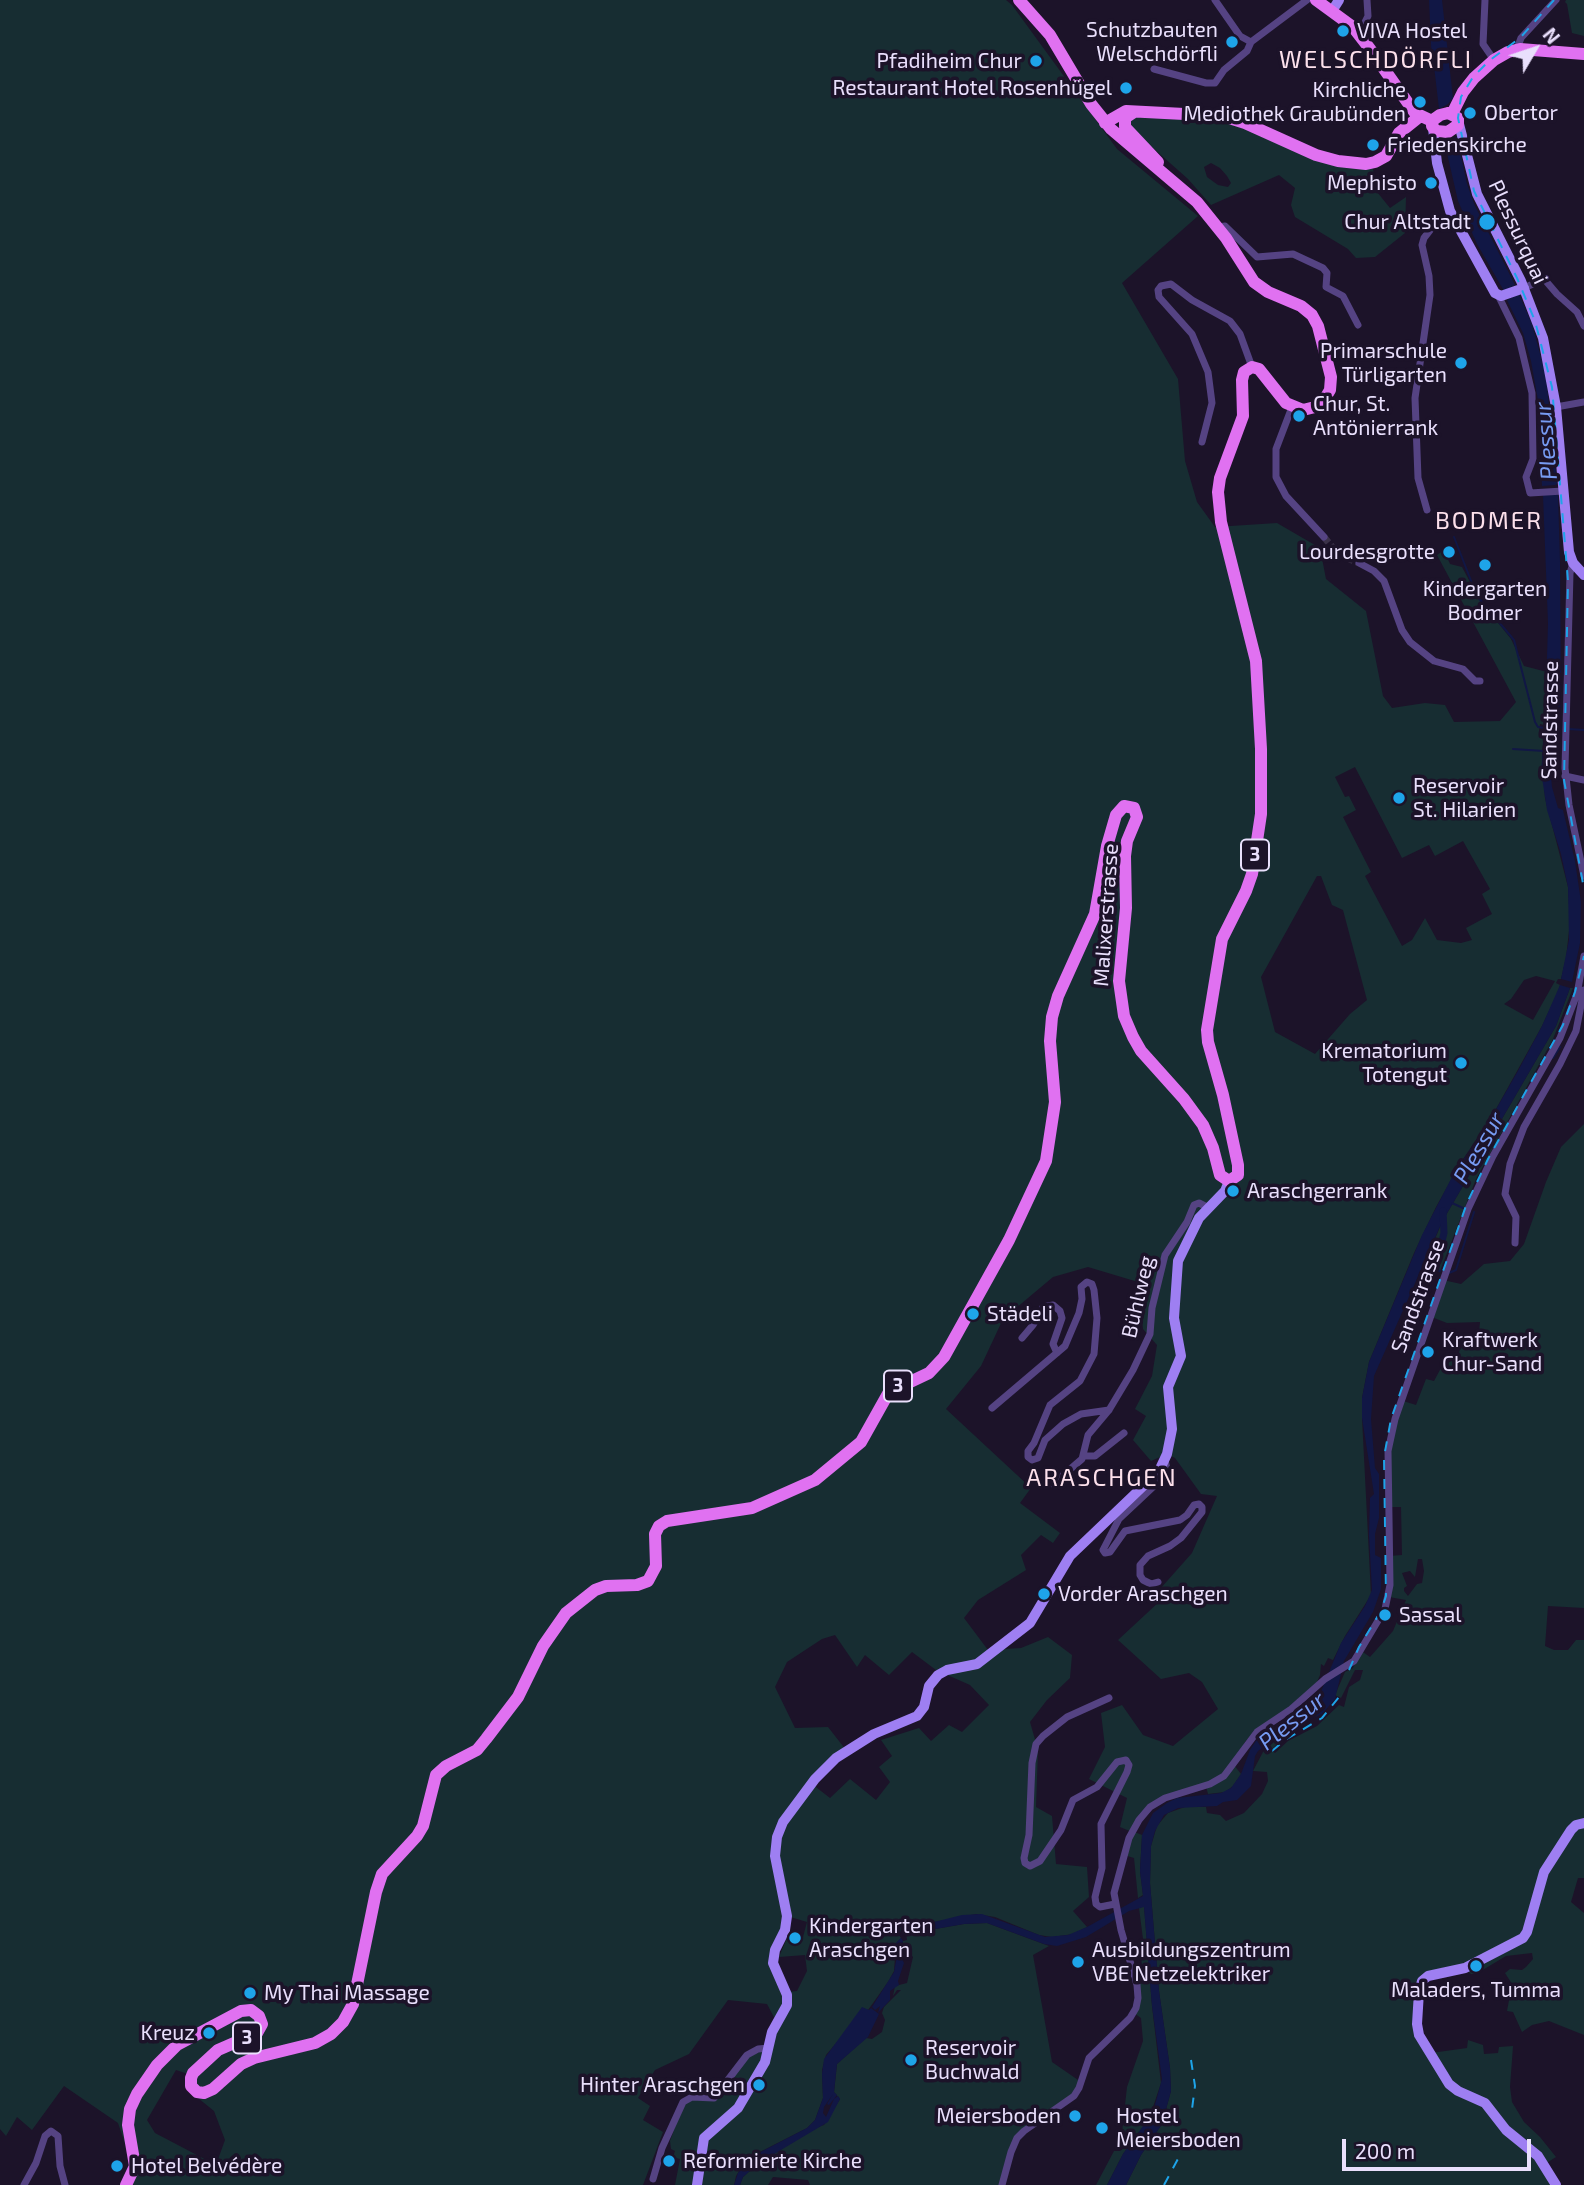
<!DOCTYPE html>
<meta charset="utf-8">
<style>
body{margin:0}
#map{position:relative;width:1584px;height:2185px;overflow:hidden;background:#1c1329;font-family:"Exo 2",sans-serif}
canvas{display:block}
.north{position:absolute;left:1500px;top:14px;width:70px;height:70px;-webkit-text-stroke:5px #1c1329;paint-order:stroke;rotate:51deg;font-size:19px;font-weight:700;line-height:28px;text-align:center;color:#e9dffc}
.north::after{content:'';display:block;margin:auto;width:24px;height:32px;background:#e9dffc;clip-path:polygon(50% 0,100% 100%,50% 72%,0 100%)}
.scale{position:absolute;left:1342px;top:2139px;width:189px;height:32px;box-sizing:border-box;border:4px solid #e9dffc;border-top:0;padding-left:9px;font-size:21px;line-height:24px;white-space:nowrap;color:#e9dffc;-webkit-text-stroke:5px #1c1329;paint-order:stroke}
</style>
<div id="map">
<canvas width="1584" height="2185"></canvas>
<div class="north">N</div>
<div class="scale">200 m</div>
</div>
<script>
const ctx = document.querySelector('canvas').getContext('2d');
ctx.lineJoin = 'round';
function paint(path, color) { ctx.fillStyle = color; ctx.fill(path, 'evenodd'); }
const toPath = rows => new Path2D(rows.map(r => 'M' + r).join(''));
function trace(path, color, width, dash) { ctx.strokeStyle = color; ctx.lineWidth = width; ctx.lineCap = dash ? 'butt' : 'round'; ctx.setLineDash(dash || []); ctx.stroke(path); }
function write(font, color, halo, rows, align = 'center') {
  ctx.font = font + ' "Exo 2",sans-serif'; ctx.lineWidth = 7; ctx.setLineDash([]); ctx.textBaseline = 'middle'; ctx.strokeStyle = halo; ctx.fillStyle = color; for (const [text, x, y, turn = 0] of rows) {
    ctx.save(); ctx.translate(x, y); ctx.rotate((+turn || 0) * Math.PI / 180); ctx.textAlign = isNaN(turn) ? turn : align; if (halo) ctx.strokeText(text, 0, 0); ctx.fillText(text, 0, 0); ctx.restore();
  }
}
const green = toPath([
 [0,0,1006,0,1012,5,1117,149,1198,216,1122,283,1178,379,1185,461,1197,502,1215,527,1277,523,1320,548,1326,579,1366,611,1383,696,1392,708,1425,703,1445,705,1454,722,1500,721,1516,702,1437,555,1444,550,1450,564,1462,567,1479,599,1511,639,1524,666,1547,672,1544,725,1540,724,1539,731,1544,731,1542,754,1545,798,1568,887,1570,922,1566,958,1561,979,1558,979,1556,983,1560,985,1558,992,1542,1026,1491,1118,1461,1162,1436,1207,1414,1253,1369,1362,1362,1398,1362,1418,1371,1595,1345,1636,1333,1660,1328,1658,1324,1666,1321,1664,1320,1675,1317,1682,1288,1708,1255,1730,1245,1742,1234,1765,1241,1774,1233,1786,1225,1792,1208,1794,1206,1786,1155,1804,1132,1831,1142,1835,1140,1871,1143,1895,1138,1898,1134,1858,1124,1855,1132,1832,1120,1827,1127,1798,1089,1779,1105,1747,1101,1713,1122,1705,1143,1735,1173,1746,1218,1709,1202,1682,1189,1673,1161,1679,1118,1640,1160,1601,1160,1589,1192,1553,1217,1496,1201,1494,1175,1458,1167,1454,1151,1461,1133,1440,1146,1416,1135,1409,1152,1376,1157,1345,1143,1329,1138,1282,1088,1267,1053,1277,1003,1319,981,1366,946,1409,1031,1488,1020,1503,1060,1533,1053,1543,1041,1535,1021,1555,1026,1570,978,1600,964,1618,988,1650,1021,1648,1048,1637,1072,1655,1070,1678,1047,1700,1030,1722,1038,1750,1036,1807,1052,1816,1056,1864,1087,1867,1089,1897,1073,1911,1087,1927,1073,1934,1052,1937,1039,1935,995,1917,976,1914,930,1923,923,1928,935,1929,964,1924,987,1923,1049,1946,1033,1955,1052,2062,1081,2082,1077,2091,1017,2138,1002,2185,810,2185,808,2180,773,2177,768,2185,740,2185,743,2177,759,2163,817,2127,824,2125,840,2099,834,2092,837,2064,866,2038,872,2039,882,2032,885,2020,882,2013,884,2007,901,1990,897,1990,893,1996,895,1986,907,1983,913,1957,909,1953,908,1955,901,1956,903,1941,907,1940,906,1933,902,1934,902,1930,898,1934,901,1938,896,1943,894,1971,888,1982,868,2010,862,2008,850,2027,826,2055,822,2070,823,2098,815,2120,807,2128,756,2154,743,2165,736,2176,734,2185,675,2185,680,2159,673,2157,675,2151,671,2149,670,2141,684,2101,709,2098,743,2059,769,2048,777,2023,767,2004,728,2000,689,2054,655,2070,638,2098,650,2106,643,2120,663,2132,643,2185,125,2185,133,2167,118,2123,64,2086,32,2130,17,2117,6,2136,0,2129],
 [1355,767,1402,858,1429,845,1435,856,1463,841,1490,889,1482,894,1492,914,1466,928,1472,940,1461,943,1437,940,1425,918,1412,940,1402,946,1365,876,1371,872,1343,817,1356,810,1349,796,1345,797,1335,777],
 [1317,876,1321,876,1332,905,1343,910,1367,1000,1350,1014,1315,1054,1275,1032,1261,977],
 [1536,976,1555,981,1533,1020,1504,1004,1511,999,1524,980],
 [835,1635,857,1667,865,1655,889,1675,912,1652,936,1670,970,1685,989,1705,962,1732,949,1725,931,1741,919,1728,881,1740,892,1756,879,1767,890,1782,876,1800,850,1779,830,1798,812,1784,846,1750,828,1727,795,1728,775,1687,787,1662,822,1639],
 [787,1916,807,1922,803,1937,789,1933,779,1957,805,1955,807,1971,797,1991,786,1992,775,1950],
 [176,2070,188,2074,188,2090,214,2111,225,2140,216,2165,155,2133,147,2120],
 [1566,0,1584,0,1584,36,1572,33,1567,4,1565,2],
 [1213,115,1308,152,1371,163,1377,183,1373,187,1390,208,1406,197,1405,233,1375,257,1356,258,1348,249,1295,217,1291,205,1295,188,1279,175,1211,205,1188,179,1135,132,1126,117],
 [1211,163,1220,168,1227,176,1231,183,1228,187,1218,185,1207,177,1204,167],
 [1570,988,1573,988,1553,1039,1476,1179,1440,1271,1424,1266,1442,1222,1556,1026],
 [1584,1124,1584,1608,1548,1606,1545,1646,1554,1650,1568,1650,1576,1640,1584,1640,1584,1878,1578,1878,1571,1902,1584,1913,1584,2035,1549,2021,1532,2025,1522,2032,1513,2012,1507,2011,1512,1984,1505,1973,1510,1969,1522,1970,1526,1967,1533,1959,1532,1953,1506,1956,1476,1974,1471,1974,1465,1968,1428,1976,1417,2019,1431,2053,1467,2048,1468,2040,1483,2045,1484,2054,1498,2053,1499,2047,1513,2046,1510,2087,1512,2102,1524,2122,1540,2137,1556,2157,1545,2164,1556,2185,1126,2185,1141,2155,1162,2124,1171,2091,1170,2068,1159,1991,1150,1883,1151,1846,1157,1826,1168,1813,1185,1807,1206,1807,1207,1813,1220,1815,1226,1821,1244,1813,1262,1794,1268,1781,1267,1772,1253,1771,1263,1752,1278,1738,1301,1727,1276,1745,1271,1750,1275,1753,1288,1741,1317,1726,1339,1705,1344,1707,1349,1687,1360,1680,1363,1670,1355,1670,1341,1698,1335,1695,1345,1672,1353,1668,1360,1650,1370,1657,1393,1631,1406,1600,1389,1597,1389,1556,1402,1555,1401,1507,1389,1507,1388,1465,1400,1400,1416,1405,1426,1379,1434,1381,1441,1368,1458,1356,1461,1345,1479,1332,1480,1322,1447,1323,1429,1316,1443,1280,1461,1284,1484,1264,1510,1261,1524,1244,1546,1182,1561,1147],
 [1418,1559,1422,1559,1424,1571,1422,1583,1417,1584,1408,1596,1404,1591,1404,1588,1407,1586,1402,1573,1410,1571,1415,1577],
 [1144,1906,1152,2006,1161,2083,1149,2119,1123,2154,1107,2185,1096,2185,1114,2151,1120,2151,1127,2087,1143,2041,1141,2018,1134,2013,1137,1985,1143,1983,1140,1940,1143,1939,1139,1908]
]);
const water = toPath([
 [1429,0,1442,0,1453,98,1448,104,1439,109,1434,66,1432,65],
 [1457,137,1467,184,1475,206,1515,285,1504,291,1477,244,1458,201,1444,140],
 [1519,294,1532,324,1546,376,1557,484,1555,485,1542,486,1539,406,1531,361,1523,333,1507,300],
 [1556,494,1558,495,1560,562,1561,689,1558,725,1550,754,1550,766,1552,787,1558,808,1563,810,1575,861,1581,902,1580,943,1572,982,1561,979,1569,940,1568,887,1561,854,1547,810,1541,771,1545,730,1548,623,1543,495],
 [1560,985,1570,988,1556,1026,1442,1222,1374,1376,1371,1419,1375,1468,1379,1474,1379,1518,1375,1534,1375,1555,1381,1558,1381,1589,1373,1612,1344,1661,1335,1699,1322,1714,1283,1732,1258,1751,1255,1756,1251,1786,1237,1800,1223,1802,1217,1806,1178,1808,1164,1815,1155,1831,1151,1846,1150,1883,1159,1991,1170,2068,1171,2091,1162,2124,1141,2155,1126,2185,1107,2185,1123,2154,1153,2112,1162,2079,1152,2006,1144,1907,1129,1911,1086,1937,1057,1946,1044,1944,987,1923,964,1924,935,1929,923,1928,930,1923,962,1915,982,1914,1045,1937,1068,1935,1087,1927,1143,1896,1140,1871,1142,1835,1153,1813,1167,1803,1177,1798,1221,1793,1231,1788,1241,1774,1250,1750,1256,1741,1320,1694,1341,1643,1365,1606,1372,1590,1369,1535,1370,1498,1374,1494,1362,1418,1362,1398,1369,1362,1422,1235,1452,1177,1491,1118,1519,1069,1542,1026],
 [901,1938,903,1941,901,1957,904,1963,898,1981,899,1985,890,1991,890,2000,878,2013,880,2006,875,2010,872,2007,894,1972,896,1961,896,1943],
 [862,2007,869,2010,871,2008,879,2014,868,2037,837,2064,834,2092,837,2095,829,2105,827,2104,833,2094,824,2107,823,2113,826,2117,834,2099,838,2096,840,2099,828,2122,759,2163,743,2177,740,2185,734,2185,738,2173,751,2157,807,2128,815,2120,823,2098,822,2074,824,2059]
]);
const stream = toPath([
 [1454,537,1477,596,1514,640,1535,722,1538,727,1545,728],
 [1568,729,1584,730],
 [1513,749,1544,751],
 [1553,1058,1560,1047],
 [1452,1203,1463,1208],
 [1424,1266,1440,1271],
 [1449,1273,1456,1270,1474,1212]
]);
const canal = toPath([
 [1436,1266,1444,1233,1443,1211]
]);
const streetTunnel = toPath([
 [1324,537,1338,554,1359,563]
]);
const street = toPath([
 [1215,0,1240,36,1251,42],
 [1485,0,1483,44,1494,60],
 [1362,28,1368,16,1367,0],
 [1517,49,1521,38,1556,0],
 [1154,69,1206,83,1215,83,1224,70,1247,51,1251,42,1307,0],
 [1219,227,1225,226,1257,257,1293,254,1323,268,1327,273,1326,287,1343,296,1358,325],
 [1545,280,1557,294,1577,312,1584,326],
 [1524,288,1546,278],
 [1498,295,1519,338,1532,393,1533,459,1526,477,1530,493,1563,491],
 [1292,407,1276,449,1276,477,1286,496,1324,537],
 [1556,407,1584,402],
 [1202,442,1212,403,1208,372,1192,334,1159,297,1158,290,1161,286,1171,284,1192,300,1230,321,1240,334,1252,367],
 [1427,510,1418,478,1415,398,1430,295,1429,276,1422,245,1424,238,1431,229,1454,218],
 [1359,563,1374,571,1384,581,1402,630,1410,642,1434,661,1463,669,1475,681,1480,681],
 [1573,563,1570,573,1565,768,1569,805,1584,876],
 [1565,776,1584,780],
 [1515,1243,1516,1217,1505,1194,1510,1164,1524,1127,1560,1064,1576,1031,1584,990],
 [1022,1338,1033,1325,1043,1307,1053,1305,1060,1311,1062,1318,1053,1344,1057,1353],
 [992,1408,1065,1346,1079,1313,1082,1299,1081,1287,1087,1282,1092,1284,1094,1290,1097,1318,1094,1354,1080,1381,1050,1405,1034,1443,1028,1451,1028,1457,1032,1460,1038,1458,1045,1440,1063,1424,1081,1414,1109,1410],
 [1083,1456,1095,1456,1124,1433],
 [1053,1484,1082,1459,1088,1435,1109,1410,1133,1370,1150,1334,1152,1308,1165,1255,1187,1222,1194,1205,1199,1203,1207,1207],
 [1158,1582,1151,1584,1143,1580,1140,1575,1140,1565,1148,1556,1170,1546,1181,1538,1202,1512,1202,1507,1199,1504,1194,1505,1187,1515,1180,1520,1125,1531,1110,1552,1105,1553,1103,1550,1119,1519,1168,1473,1165,1460],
 [1109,1698,1067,1717,1043,1736,1036,1744,1032,1763,1029,1835,1024,1858,1025,1863,1030,1866,1040,1861,1061,1830,1073,1800,1097,1787,1117,1762,1126,1760,1129,1765,1127,1772,1101,1824,1102,1868,1095,1897,1096,1904,1100,1907,1115,1904],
 [653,2179,662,2148,683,2102,692,2097,714,2098,747,2055,758,2049,769,2048],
 [24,2185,36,2163,45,2136,51,2131,58,2136,60,2166,65,2185],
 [1002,2185,1011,2152,1017,2138,1024,2131,1074,2096,1079,2088,1089,2058,1130,2018,1136,2008,1138,1998,1137,1985,1121,1930,1114,1893,1129,1838,1139,1820,1150,1807,1165,1798,1210,1784,1224,1776,1257,1732,1290,1710,1325,1679,1354,1661,1385,1609,1390,1585,1388,1451,1395,1419,1468,1209,1493,1156,1560,1038,1577,994,1584,956]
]);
const secondary = toPath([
 [1332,11,1339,0],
 [1459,124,1477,194,1521,281,1543,338,1556,407,1569,552,1573,563,1584,575],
 [1433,128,1437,163,1450,211,1495,293,1501,296,1524,288],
 [697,2185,704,2138,738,2108,765,2062,772,2032,787,2005,787,1995,773,1963,775,1950,785,1930,787,1916,775,1856,777,1837,783,1822,815,1779,836,1758,874,1734,917,1716,924,1707,929,1686,938,1675,947,1670,977,1664,1030,1623,1070,1556,1159,1471,1167,1454,1172,1429,1168,1387,1181,1356,1174,1318,1178,1261,1199,1218,1225,1191,1229,1181],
 [1556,2185,1538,2156,1506,2130,1485,2103,1458,2091,1449,2084,1419,2035,1417,2024,1419,1992,1422,1981,1428,1976,1465,1968,1523,1938,1527,1932,1544,1872,1571,1830,1576,1825,1584,1823]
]);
const primary = toPath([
 [1316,0,1353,27,1370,49,1415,113,1432,121],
 [1134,112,1125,118,1125,127,1158,162],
 [1448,113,1458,118,1458,125,1448,132,1436,131,1432,126,1433,120,1440,115,1448,113],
 [1452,114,1463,92,1474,78,1494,60,1508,52,1520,49,1584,54],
 [1105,123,1126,111,1223,116,1245,123,1316,155,1338,161,1366,164,1375,162,1386,156,1399,133,1419,117],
 [126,2185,135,2166,128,2125,130,2109,137,2094,157,2065,177,2045,241,2011,251,2010,259,2016,262,2024,257,2033,218,2050,193,2073,191,2078,191,2086,197,2092,204,2093,213,2089,241,2064,254,2058,315,2043,331,2034,343,2022,353,2004,376,1892,382,1874,417,1836,423,1826,436,1775,446,1766,477,1750,486,1739,518,1697,543,1646,566,1613,595,1590,606,1586,637,1585,648,1581,656,1566,655,1534,659,1526,667,1521,752,1508,815,1480,861,1442,889,1392,929,1373,944,1357,1009,1240,1046,1161,1055,1102,1050,1041,1052,1017,1058,996,1095,914,1107,846,1116,815,1124,806,1134,808,1137,817,1127,841,1125,856,1126,908,1119,981,1124,1016,1133,1037,1141,1051,1184,1099,1203,1125,1213,1148,1220,1175,1229,1181,1238,1175,1238,1165,1223,1095,1208,1042,1207,1030,1222,939,1246,891,1252,874,1261,814,1261,749,1256,661,1221,522,1218,492,1220,478,1243,416,1242,380,1244,372,1252,367,1259,369,1286,403,1303,410,1315,407,1324,400,1330,390,1331,377,1318,326,1312,315,1301,306,1268,292,1254,282,1226,238,1197,202,1111,129,1091,104,1050,35,1019,0]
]);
const rail = toPath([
 [1554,0,1520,38,1490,60,1473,77,1461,97,1458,118,1474,191,1517,278,1535,321,1552,387,1568,581,1564,780,1584,889],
 [1349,1670,1359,1647,1381,1611,1386,1596,1384,1457,1391,1419,1467,1203,1488,1159,1563,1025,1575,992,1584,956],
 [1272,1751,1285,1740,1322,1718,1339,1697],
 [1191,2060,1195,2086,1192,2109],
 [1164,2185,1180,2155]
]);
const markers = [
 [1343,31,7,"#1ea4e9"],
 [1232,42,7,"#1ea4e9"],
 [1036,61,7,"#1ea4e9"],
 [1126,88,7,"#1ea4e9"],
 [1420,102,7,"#1ea4e9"],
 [1470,113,7,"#1ea4e9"],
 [1373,145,7,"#1ea4e9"],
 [1431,183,7,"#1ea4e9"],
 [1487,222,9,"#1ea4e9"],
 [1461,363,7,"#1ea4e9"],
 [1299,416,7,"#1ea4e9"],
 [1449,552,7,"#1ea4e9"],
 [1485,565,7,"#1ea4e9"],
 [1399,798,7,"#1ea4e9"],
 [1461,1063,7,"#1ea4e9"],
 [1233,1191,7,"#1ea4e9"],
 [973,1314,7,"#1ea4e9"],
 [1428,1352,7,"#1ea4e9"],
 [1044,1594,7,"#1ea4e9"],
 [1385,1615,7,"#1ea4e9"],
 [795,1938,7,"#1ea4e9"],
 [1078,1962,7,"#1ea4e9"],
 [1476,1966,7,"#1ea4e9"],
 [250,1993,7,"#1ea4e9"],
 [209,2033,7,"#1ea4e9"],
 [911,2060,7,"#1ea4e9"],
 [759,2085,7,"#1ea4e9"],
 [1075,2116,7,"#1ea4e9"],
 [1102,2128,7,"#1ea4e9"],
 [669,2161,7,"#1ea4e9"],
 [117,2166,7,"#1ea4e9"]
];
const shields = [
 [1255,855,28],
 [898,1386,28],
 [247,2038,28]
];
const shieldNames = [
 ["3",1255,855],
 ["3",898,1386],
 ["3",247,2038]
];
const poiNames = [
 ["Schutzbauten",1218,30,"right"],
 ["Welschdörfli",1218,54,"right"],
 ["VIVA Hostel",1357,31],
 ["Pfadiheim Chur",1022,61,"right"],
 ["Restaurant Hotel Rosenhügel",1112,88,"right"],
 ["Kirchliche",1406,90,"right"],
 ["Mediothek Graubünden",1406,114,"right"],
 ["Obertor",1484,113],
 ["Friedenskirche",1387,145],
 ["Mephisto",1417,183,"right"],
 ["Chur Altstadt",1471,222,"right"],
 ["Primarschule",1447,351,"right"],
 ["Türligarten",1447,375,"right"],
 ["Chur, St.",1313,404],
 ["Antönierrank",1313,428],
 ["Lourdesgrotte",1435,552,"right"],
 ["Kindergarten",1485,589,"center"],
 ["Bodmer",1485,613,"center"],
 ["Reservoir",1413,786],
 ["St. Hilarien",1413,810],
 ["Krematorium",1447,1051,"right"],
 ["Totengut",1447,1075,"right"],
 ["Araschgerrank",1247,1191],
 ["Städeli",987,1314],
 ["Kraftwerk",1442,1340],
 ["Chur-Sand",1442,1364],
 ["Vorder Araschgen",1058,1594],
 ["Sassal",1399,1615],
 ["Kindergarten",809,1926],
 ["Araschgen",809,1950],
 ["Ausbildungszentrum",1092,1950],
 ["VBE Netzelektriker",1092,1974],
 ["Maladers, Tumma",1476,1990,"center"],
 ["My Thai Massage",264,1993],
 ["Kreuz",195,2033,"right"],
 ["Reservoir",925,2048],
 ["Buchwald",925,2072],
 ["Hinter Araschgen",745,2085,"right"],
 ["Meiersboden",1061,2116,"right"],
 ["Hostel",1116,2116],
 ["Meiersboden",1116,2140],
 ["Reformierte Kirche",683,2161],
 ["Hotel Belvédère",131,2166]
];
const streetNames = [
 ["Plessurquai",1518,232,65],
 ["Sandstrasse",1550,720,-89],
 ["Malixerstrasse",1106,915,-86],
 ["Sandstrasse",1418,1296,-70],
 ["Bühlweg",1138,1297,-77]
];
const waterNames = [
 ["Plessur",1546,441,-95],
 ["Plessur",1479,1148,-60],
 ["Plessur",1292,1721,-39]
];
const quarterNames = [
 ["WELSCHDÖRFLI",1376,60],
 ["BODMER",1489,521],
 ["ARASCHGEN",1102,1478]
];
paint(green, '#172d32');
paint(water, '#111745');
trace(stream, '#111745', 2);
trace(canal, '#111745', 7);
trace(streetTunnel, '#3b3249', 7, [7, 3.5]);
trace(street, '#554383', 7);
trace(secondary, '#9e7ff2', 10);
trace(primary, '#e071f1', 12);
trace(rail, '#1ea4e9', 2, [10, 9]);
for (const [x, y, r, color] of markers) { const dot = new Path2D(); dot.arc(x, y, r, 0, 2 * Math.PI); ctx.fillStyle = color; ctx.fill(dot); trace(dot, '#1c1329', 2.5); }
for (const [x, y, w] of shields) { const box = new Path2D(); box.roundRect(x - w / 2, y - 15.5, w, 31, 5); ctx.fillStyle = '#1c1329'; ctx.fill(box); trace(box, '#e9dffc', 2); }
write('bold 19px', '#e9dffc', null, shieldNames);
write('21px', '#e9dffc', '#1c1329', poiNames, 'left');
write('21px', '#e9dffc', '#1c1329', streetNames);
write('italic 23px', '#779bf2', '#1c1329', waterNames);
ctx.letterSpacing = '2px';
write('24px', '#fce0eb', '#1c1329', quarterNames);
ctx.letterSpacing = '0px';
</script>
